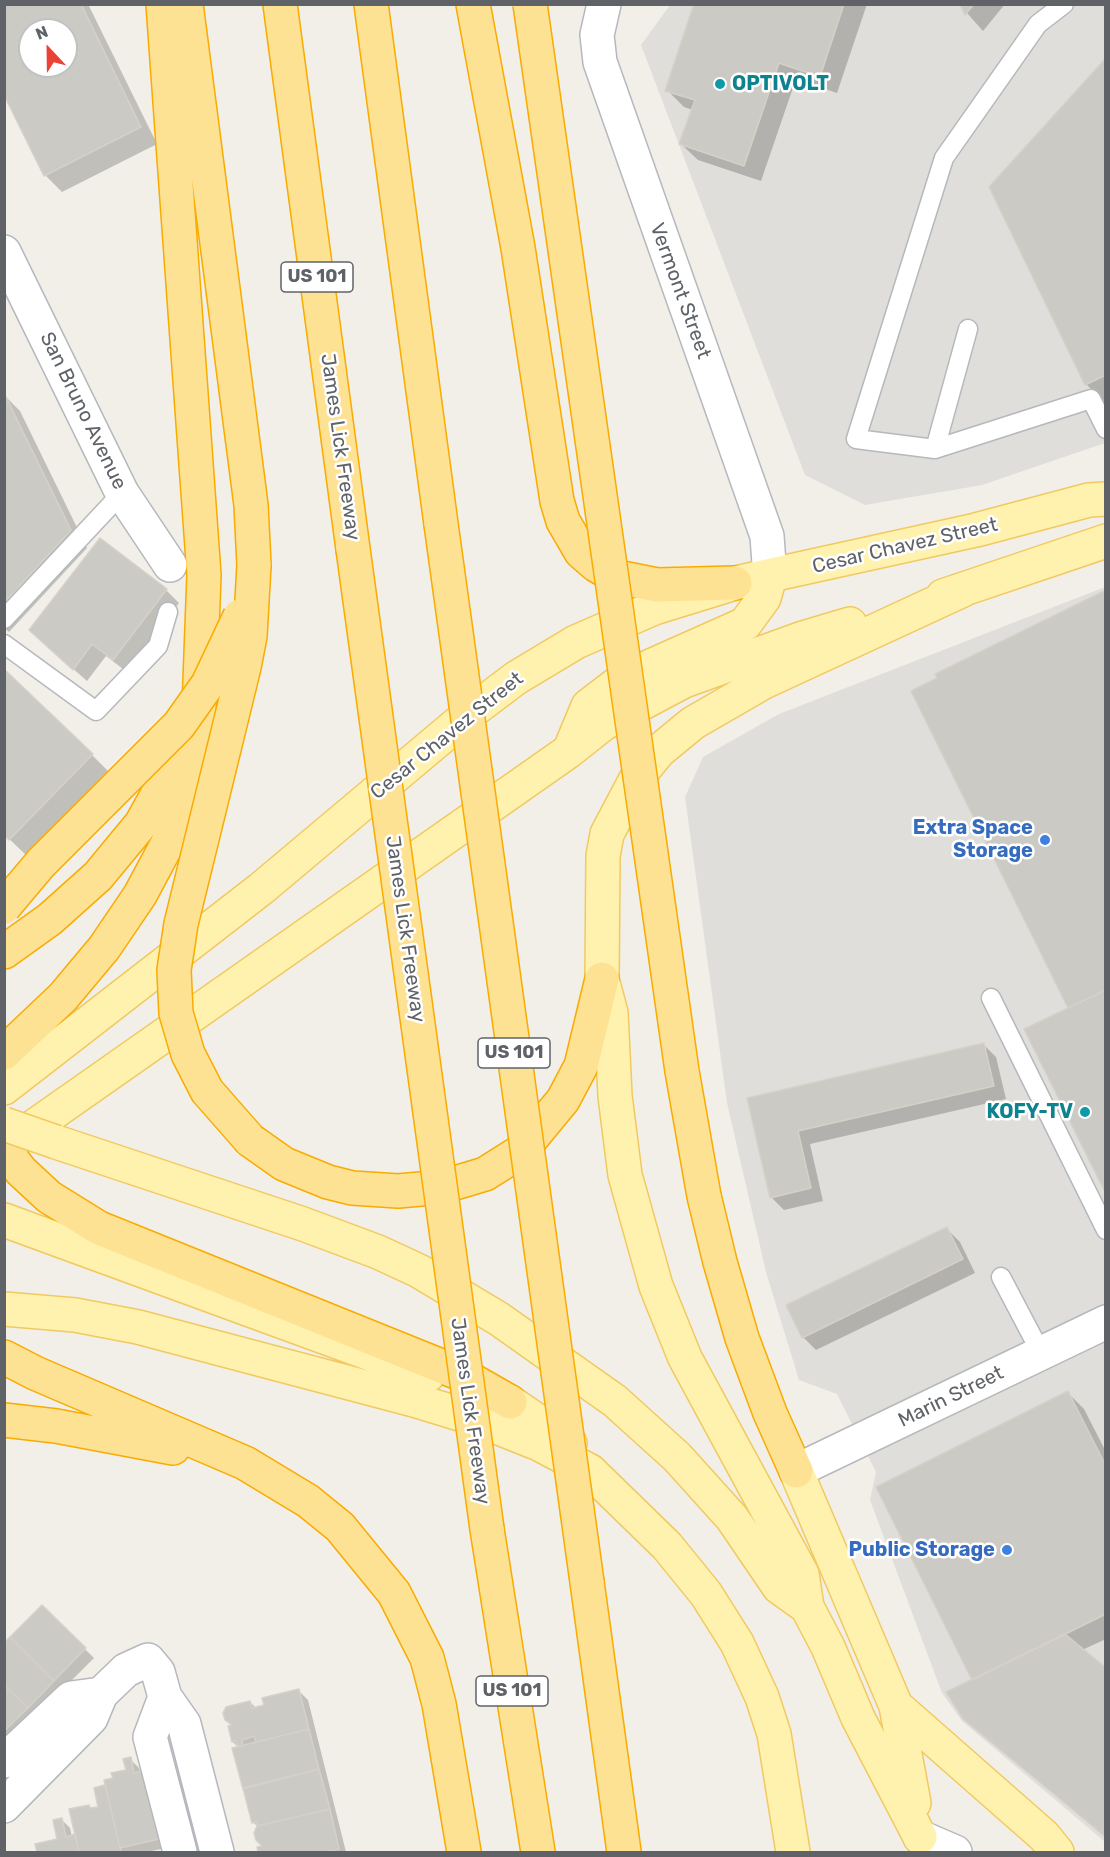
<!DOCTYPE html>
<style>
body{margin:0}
#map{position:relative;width:1110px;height:1857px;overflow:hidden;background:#f1efe8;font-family:Rubik,sans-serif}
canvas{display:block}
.frame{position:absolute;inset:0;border:6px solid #5f6368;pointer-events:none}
.north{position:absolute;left:18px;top:18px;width:60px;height:60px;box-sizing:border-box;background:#fff;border:2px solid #bfc1c3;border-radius:50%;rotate:338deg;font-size:16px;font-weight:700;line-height:24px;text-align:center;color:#5f6368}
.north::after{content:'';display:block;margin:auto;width:21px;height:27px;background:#ea4335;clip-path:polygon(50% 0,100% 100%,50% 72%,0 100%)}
</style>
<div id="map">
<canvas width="1110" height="1857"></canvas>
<div class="frame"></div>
<div class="north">N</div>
</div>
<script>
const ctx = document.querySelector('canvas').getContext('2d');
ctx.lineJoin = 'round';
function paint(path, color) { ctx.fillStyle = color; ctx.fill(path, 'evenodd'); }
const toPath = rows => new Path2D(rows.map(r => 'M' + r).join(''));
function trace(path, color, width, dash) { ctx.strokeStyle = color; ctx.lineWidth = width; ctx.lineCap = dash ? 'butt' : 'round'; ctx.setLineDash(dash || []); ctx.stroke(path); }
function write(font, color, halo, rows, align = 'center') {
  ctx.font = font + ' Rubik,sans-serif'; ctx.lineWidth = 5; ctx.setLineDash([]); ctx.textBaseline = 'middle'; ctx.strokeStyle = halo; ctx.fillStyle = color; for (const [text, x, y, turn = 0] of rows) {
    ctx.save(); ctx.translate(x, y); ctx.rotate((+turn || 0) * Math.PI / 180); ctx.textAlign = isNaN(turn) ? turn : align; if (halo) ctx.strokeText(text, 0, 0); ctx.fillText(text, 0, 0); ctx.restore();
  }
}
const industrial = toPath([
 [670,5,1105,5,1105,443,982,485,865,505,805,475,641,45],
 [1105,587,1105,1842,962,1721,942,1693,870,1500,876,1472,837,1394,799,1380,766,1272,727,1103,685,797,703,757,779,714]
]);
const shadow = toPath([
 [11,4,88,4,157,144,62,192,45,175,4,92],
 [30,30,66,30,66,66,30,66],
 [696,4,867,4,837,93,796,79,761,181,698,160,681,144,693,110,684,107,667,90],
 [959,4,1005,4,983,31],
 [1106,60,1106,400,1103,401,1086,384],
 [4,395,20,411,87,548,9,632,4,628],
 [166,590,179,603,127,672,106,656,87,681,44,643],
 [92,755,108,771,27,856,4,834],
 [983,1044,996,1057,1006,1099,810,1144,823,1201,784,1210,771,1197,748,1099],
 [947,1229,960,1242,975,1273,816,1350,803,1337],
 [1067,1392,1084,1409,1106,1452,1106,1639,1082,1650,1106,1670,1106,1838,965,1718,974,1681],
 [42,1607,94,1658,4,1748,4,1644],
 [299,1691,308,1700,346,1852,260,1852,259,1848,264,1847,255,1833,257,1826,253,1822,239,1748,233,1742,230,1727,234,1726,250,1702,256,1708],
 [130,1759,139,1768,167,1848,146,1852,38,1852,37,1845,59,1840,61,1819,70,1828,72,1837,77,1836,91,1810,100,1808,95,1789,107,1786,127,1771]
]);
const building = toPath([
 [7,4,81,4,141,127,44,176,4,95,4,6,7,4],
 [30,30,66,30,66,66,30,66,30,30],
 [694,4,844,4,820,77,779,63,744,166,679,144,695,100,665,91,694,4],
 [960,4,974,4,965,15,960,4],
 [1106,58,1106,375,1085,385,989,187,1106,58],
 [4,393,71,530,4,603,4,393],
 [100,538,167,589,113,660,92,644,73,670,29,630,100,538],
 [1106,590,1106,990,1068,1008,911,691,937,678,935,674,1106,590],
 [4,669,93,754,9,840,4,835,4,669],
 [1106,990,1106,1194,1024,1029,1106,990],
 [984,1043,994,1086,798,1131,811,1188,770,1198,747,1098,984,1043],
 [947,1227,963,1259,802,1338,786,1305,947,1227],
 [1068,1391,1106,1466,1106,1614,972,1680,876,1487,1068,1391],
 [42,1605,86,1648,54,1681,10,1637,42,1605],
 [1065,1634,1106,1668,1106,1837,963,1719,946,1692,1065,1634],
 [10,1637,54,1681,28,1708,4,1685,4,1643,10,1637],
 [4,1685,28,1708,4,1731,4,1685],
 [299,1689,309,1729,256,1742,254,1736,242,1740,243,1746,238,1747,236,1741,232,1742,228,1726,232,1725,225,1720,223,1713,226,1707,250,1701,252,1708,264,1705,262,1698,299,1689],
 [309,1729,319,1769,243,1789,232,1748,309,1729],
 [131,1757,134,1773,143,1770,159,1839,120,1848,104,1780,113,1778,111,1773,126,1770,123,1759,131,1757],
 [319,1769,330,1809,257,1826,256,1822,252,1823,243,1788,319,1769],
 [105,1785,121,1852,79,1852,69,1809,89,1805,90,1808,98,1807,94,1788,105,1785],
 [330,1809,339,1849,326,1852,258,1852,257,1847,262,1846,256,1840,254,1833,257,1826,330,1809],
 [62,1818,66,1837,75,1834,79,1852,37,1852,35,1844,57,1839,53,1820,62,1818]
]);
const lane = toPath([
 [1064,4,1038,24,944,158,856,439,935,449,1091,399,1106,429],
 [935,449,968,329],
 [4,619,122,493],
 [4,644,96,711,158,646,168,612],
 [991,998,1106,1230],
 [1001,1277,1041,1353]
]);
const street = toPath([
 [604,4,597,35,600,62,767,536,770,577],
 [4,252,122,493,170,565],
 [796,1471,1106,1322],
 [165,1697,150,1737,180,1852],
 [4,1761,71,1698,101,1694],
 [4,1806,91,1718,101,1694,126,1670,148,1660,158,1672,165,1697,184,1724,217,1852]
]);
const secondary = toPath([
 [920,1837,955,1852]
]);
const primary = toPath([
 [943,596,1106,541],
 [571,747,588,706,626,677,745,624,764,598,770,577],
 [4,1088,262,888,475,709,516,678,576,642,654,608,735,583,976,530,1089,500,1106,499],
 [56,1142,303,1224,378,1252,419,1271,499,1319,615,1401,677,1457,732,1518,779,1587,807,1607],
 [6,1146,569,751,603,724,684,681,803,638,850,624],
 [4,1220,428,1375],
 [4,1309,75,1315,138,1327,414,1400,476,1419,539,1444,590,1471,667,1546,706,1594,737,1643,762,1697,774,1734,793,1852],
 [483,1393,510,1402,570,1443],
 [796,1471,896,1706,914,1803],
 [896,1706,1044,1836,1057,1852],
 [920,1837,858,1718,828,1647,807,1607,802,1574,685,1358,656,1286,625,1175,615,1096,611,1013,602,979,603,856,607,834,636,779,659,751,693,723,764,682,963,590]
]);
const highway = toPath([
 [186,4,251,505,254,565],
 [280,4,353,549],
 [371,4,441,524],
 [473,4,518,248,557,501,563,521,581,552,596,565,617,577,657,585,735,583],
 [4,952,50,919,98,876,141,824,180,754],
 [4,1053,63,997,104,948,140,895,171,837,190,771,199,708,204,575,163,4],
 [250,1140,284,1164,328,1182,352,1188,398,1191,421,1189,445,1186,485,1174,520,1152,563,1100,581,1066,602,979],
 [4,1149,21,1171,49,1197,99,1228,461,1374,510,1402],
 [704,1196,720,1262,742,1338,770,1413,796,1471],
 [4,1357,35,1373,245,1463,308,1501,340,1527,394,1593,427,1658,439,1704,464,1852],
 [4,1420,56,1426,173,1448],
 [487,1529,538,1852],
 [587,1582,624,1852]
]);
const primaryBridge = toPath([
 [4,1124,56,1142]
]);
const highwayBridge = toPath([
 [530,4,682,1071,704,1196],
 [441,524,587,1582],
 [353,549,487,1529],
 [4,907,41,863,179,725,208,684,240,616],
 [250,1140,207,1091,188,1054,176,1013,174,970,181,924,244,667,250,636,254,565]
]);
const markers = [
 [720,84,6,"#0f9aa8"],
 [1045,840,6,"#3f7fe0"],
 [1085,1112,6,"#0f9aa8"],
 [1007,1550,6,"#3f7fe0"]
];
const shields = [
 [317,277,72],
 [514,1053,72],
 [512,1691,72]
];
const shieldNames = [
 ["US 101",317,277],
 ["US 101",514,1053],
 ["US 101",512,1691]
];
const cultureNames = [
 ["OPTIVOLT",732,84],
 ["KOFY-TV",1073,1112,"right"]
];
const streetNames = [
 ["Vermont Street",680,291,70],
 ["San Bruno Avenue",83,411,64],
 ["James Lick Freeway",340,447,82],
 ["Cesar Chavez Street",905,546,-13],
 ["Cesar Chavez Street",447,736,-39],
 ["James Lick Freeway",405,929,82],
 ["Marin Street",951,1397,-26],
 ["James Lick Freeway",470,1411,82]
];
const shopNames = [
 ["Extra Space",1033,828],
 ["Storage",1033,851],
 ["Public Storage",995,1550]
];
paint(industrial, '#e0deda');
paint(shadow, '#0003');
paint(building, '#cccac5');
trace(building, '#d6d1c6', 1.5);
trace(lane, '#b5b8bc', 21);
trace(street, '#b5b8bc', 36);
trace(secondary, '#b6babf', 36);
trace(primary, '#f2c960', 36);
trace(highway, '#f9ab00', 36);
trace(lane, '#fff', 18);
trace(street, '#fff', 33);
trace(secondary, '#fff', 33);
trace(primary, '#fff2af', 33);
trace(highway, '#fde293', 33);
trace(primaryBridge, '#f2c960', 36, []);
trace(highwayBridge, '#f9ab00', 36, []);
trace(primaryBridge, '#fff2af', 33);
trace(highwayBridge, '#fde293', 33);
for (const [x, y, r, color] of markers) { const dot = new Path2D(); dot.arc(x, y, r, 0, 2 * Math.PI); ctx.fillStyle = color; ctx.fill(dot); trace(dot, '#fff', 2); }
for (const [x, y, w] of shields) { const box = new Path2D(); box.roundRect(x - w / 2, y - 15, w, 30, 4.5); ctx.fillStyle = '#fff'; ctx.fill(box); trace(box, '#5f6368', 1.5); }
write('bold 18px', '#5f6368', null, shieldNames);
write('bold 20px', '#0d838f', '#fff', cultureNames, 'left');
write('20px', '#5f6368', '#fff', streetNames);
write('bold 20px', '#366cbe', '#fff', shopNames, 'right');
</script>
